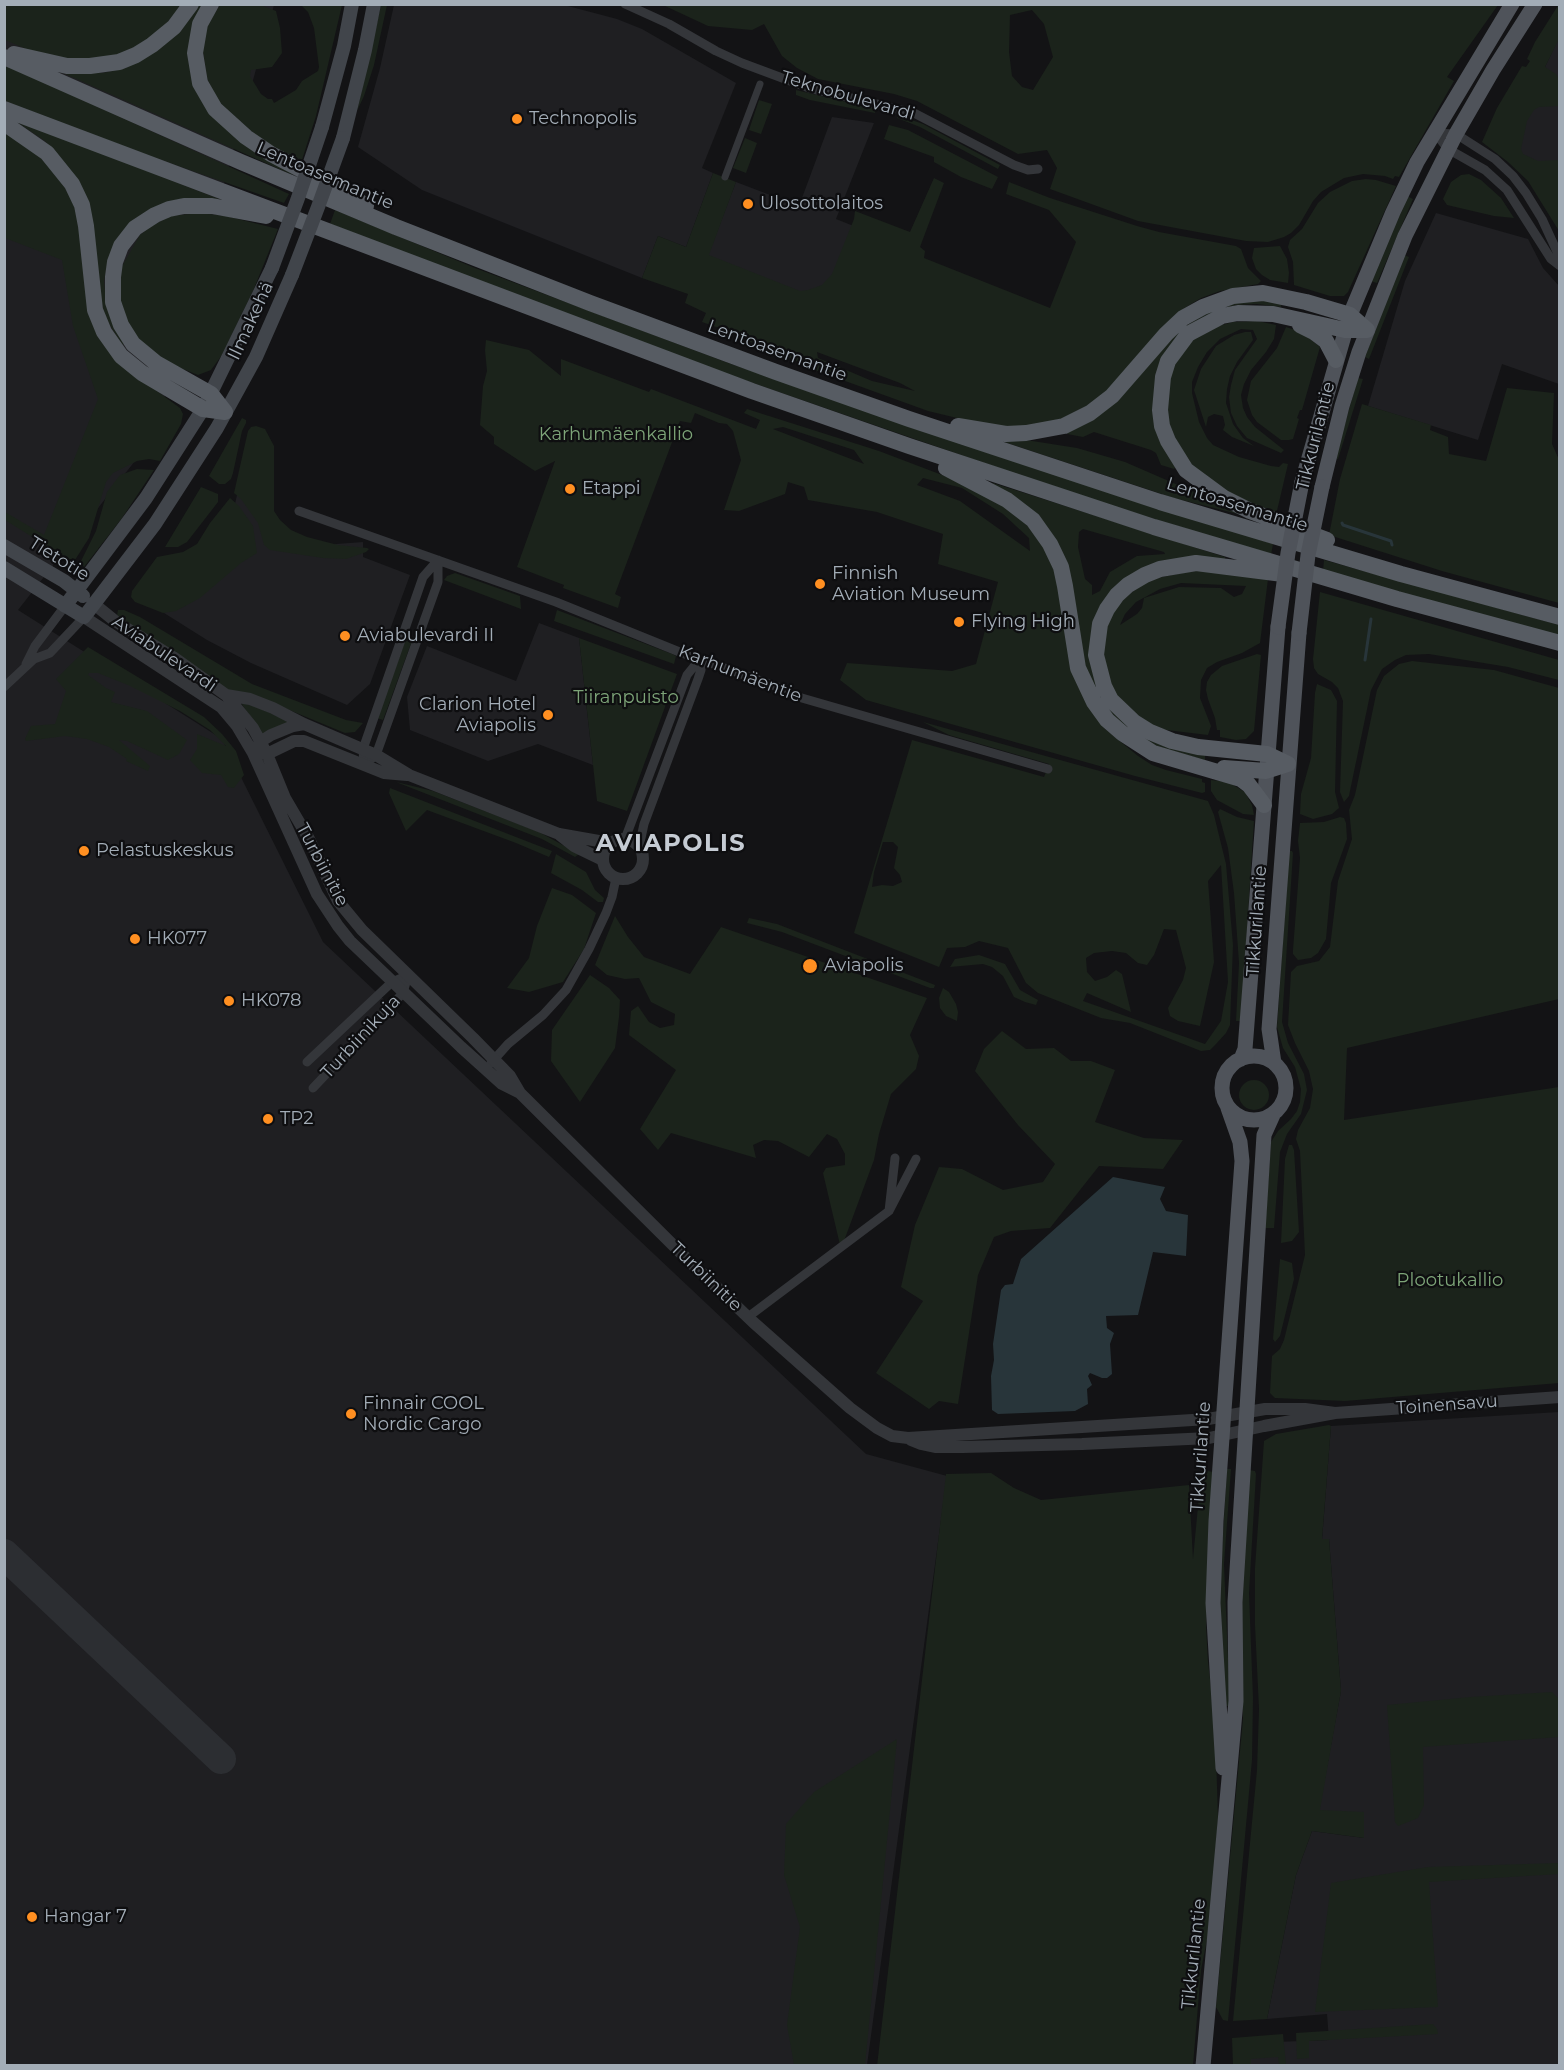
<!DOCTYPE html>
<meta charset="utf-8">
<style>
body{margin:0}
#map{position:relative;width:1564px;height:2070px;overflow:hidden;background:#131315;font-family:Montserrat,sans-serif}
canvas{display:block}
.frame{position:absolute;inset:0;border:6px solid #a3adb7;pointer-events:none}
</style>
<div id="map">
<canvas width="1564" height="2070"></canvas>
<div class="frame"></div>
</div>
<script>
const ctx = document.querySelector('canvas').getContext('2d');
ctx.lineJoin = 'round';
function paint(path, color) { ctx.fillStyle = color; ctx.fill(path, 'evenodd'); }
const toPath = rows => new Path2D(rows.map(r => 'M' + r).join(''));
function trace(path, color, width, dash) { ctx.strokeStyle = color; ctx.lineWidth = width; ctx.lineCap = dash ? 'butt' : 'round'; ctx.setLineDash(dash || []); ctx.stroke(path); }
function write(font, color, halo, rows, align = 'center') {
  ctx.font = font + ' Montserrat,sans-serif'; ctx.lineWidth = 4.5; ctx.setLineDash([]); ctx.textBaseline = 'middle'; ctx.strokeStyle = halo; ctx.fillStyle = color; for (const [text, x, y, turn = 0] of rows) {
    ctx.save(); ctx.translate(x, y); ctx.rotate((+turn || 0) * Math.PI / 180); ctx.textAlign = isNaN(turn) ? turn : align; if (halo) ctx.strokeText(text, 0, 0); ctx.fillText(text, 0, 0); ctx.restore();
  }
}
const built = toPath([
 [5,5,274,5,153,438,18,610,222,739,323,942,866,1454,947,1476,867,2065,5,2065],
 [394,5,564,5,617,19,642,29,736,83,702,168,713,173,686,247,658,236,642,278,422,190,358,147,380,68],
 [1559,37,1559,210,1541,176,1514,145,1545,67],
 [832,117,874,123,836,219,904,246,860,360,708,255,736,182,799,206],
 [1436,213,1528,239,1543,268,1559,286,1559,384,1502,364,1478,440,1368,406,1405,281],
 [252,431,273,524,323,545,363,542,363,557,410,575,370,684,347,705,251,663,207,640,145,601,234,508],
 [539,623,579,638,593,765,538,744,488,761,410,730,407,697,427,646,516,681],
 [1559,1412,1559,2065,1237,2066,1275,2042,1329,2040,1327,2014,1267,2019,1296,1875,1312,1831,1364,1838,1319,1810,1341,1691,1329,1539,1322,1540,1331,1426]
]);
const green = toPath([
 [1559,4,1559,39,1545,67,1556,74,1559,79,1559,106,1539,107,1534,110,1527,121,1521,149,1523,154,1538,161,1559,160,1559,231,1528,181,1508,162,1482,142,1497,108,1522,66,1526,67,1530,61,1527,59,1535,42],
 [4,5,182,5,154,38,113,58,68,61,41,55,5,40],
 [197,5,207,5,195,85,295,176,54,69,79,73,103,73,126,68],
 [220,5,295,5,263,6,276,11,280,28,282,53,272,67,251,70,250,76,261,94,268,99,272,99,274,103,296,90,302,81,318,71,319,67,314,28,308,12,301,5,342,5,316,116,301,163,264,142,217,101,207,78,203,51,207,26],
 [381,5,387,5,374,65,364,96,357,111],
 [663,5,1498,5,1447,77,1454,81,1399,177,1395,176,1393,179,1385,176,1363,174,1344,178,1321,192,1313,201,1299,225,1291,233,1284,237,1268,242,1246,241,1138,221,1050,189,1057,168,1047,150,1018,154,917,101,894,94,818,79,797,68,782,56,764,24,752,30,708,26],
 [1032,10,1044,24,1053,57,1033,90,1022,87,1012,76,1009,52,1010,15],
 [4,64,289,194,284,203,136,151,5,101],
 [796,90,876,109,875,113,810,100,796,95],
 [759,100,772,104,761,134,749,130],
 [898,115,923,124,1000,165,998,169,920,127,897,118],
 [11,118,232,204,175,204,108,262,104,281,105,292,126,343,122,345,105,317,73,173,45,141],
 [889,125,908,130,998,177,992,189,961,177,934,162,934,157,884,139],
 [4,129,47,158,73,201,117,362,180,408,183,414,181,424,160,461,149,459,137,461,113,473,106,482,89,538,75,560,71,561,5,520,5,512,44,535,98,399,73,326,62,260,5,238],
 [745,138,757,143,746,173,733,168],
 [713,173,736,182,709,255,800,291,808,290,822,285,832,274,854,219,855,211,910,232,934,178,944,183,920,247,925,251,924,258,1050,308,1076,242,1049,210,1006,194,1009,182,1050,198,1137,226,1159,232,1236,246,1241,249,1248,268,1261,281,1258,284,1220,291,1201,298,1183,309,1109,390,1082,410,1061,421,1033,428,986,425,928,411,812,369,774,350,736,337,736,334,702,322,706,313,685,303,688,294,642,278,658,236,686,247],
 [817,352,900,383,915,391,872,381,818,358],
 [1469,174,1481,180,1501,198,1514,218,1494,216,1447,205,1443,199,1451,182,1461,175],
 [1366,179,1376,180,1396,186,1348,292,1344,296,1330,296,1294,285,1293,262,1288,247,1290,240,1302,229,1318,203,1330,192,1352,181],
 [1407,196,1413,199,1377,283,1370,281],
 [335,210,475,268,731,364,1273,544,1271,555,1074,494,695,363,330,224],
 [200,213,226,216,278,229,253,291,222,355,211,370,198,375,163,361,138,342,124,319,118,294,121,268,140,235,150,227,170,216],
 [1280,246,1287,259,1289,273,1288,283,1270,280,1262,275,1256,269,1252,258,1254,248],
 [1404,255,1409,257,1369,359,1365,357],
 [1229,301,1282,301,1281,307,1257,304,1236,305,1219,310,1155,383,1176,466,1174,469,1161,465,1156,453,1151,450,1094,432,1083,437,1067,434,1069,429,1173,333],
 [1257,321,1276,325,1274,339,1266,352,1251,370,1244,384,1241,395,1243,408,1247,417,1255,427,1284,450,1281,453,1247,438,1237,426,1231,413,1229,397,1231,385,1235,370,1257,339,1253,330,1241,329,1220,339,1207,352,1198,367,1192,382,1192,393,1199,422,1207,438,1213,445,1239,457,1271,466,1279,467,1283,463,1288,464,1276,515,1224,493,1193,469,1166,422,1169,374,1191,340,1211,328,1233,322],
 [1286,327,1302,332,1320,347,1302,410,1300,410,1297,418,1299,419,1293,439,1289,440,1281,440,1257,422,1252,415,1247,400,1251,381,1277,348],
 [1245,332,1251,332,1253,340,1237,362,1230,376,1227,389,1226,403,1233,424,1243,438,1254,446,1232,437,1223,430,1225,425,1223,416,1214,414,1208,417,1206,427,1194,390,1201,369,1216,346,1234,335],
 [486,340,529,350,561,376,561,359,649,392,651,389,756,429,760,420,744,413,747,409,879,451,950,478,989,496,1027,522,1050,555,1104,728,1138,756,1152,765,1166,770,1202,779,1202,782,1205,783,1205,792,1202,793,1135,776,866,700,840,680,847,663,952,671,976,664,998,582,938,564,943,534,877,512,808,500,804,487,788,482,785,494,739,511,724,510,741,460,733,431,727,424,719,423,695,413,691,423,680,421,615,594,621,597,618,608,563,588,564,585,517,567,555,461,535,471,494,444,494,437,480,425,483,386,487,371,485,350],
 [783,427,854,450,864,464,773,429],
 [923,478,962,488,1003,514,1029,538,1030,551,960,501,917,485],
 [1358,378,1363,379,1338,459,1335,458],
 [1507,388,1554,393,1552,444,1560,462,1559,603,1442,571,1329,535,1340,479,1362,404,1431,425,1430,430,1448,437,1449,454,1486,461],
 [242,418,246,420,246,423,242,431,233,473,231,479,225,484,219,484,209,476],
 [256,426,265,429,274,446,274,511,280,520,291,530,307,537,338,545,367,548,369,549,366,552,346,559,323,558,270,550,264,545,258,523,241,499,234,493,248,431,251,427],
 [992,438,1026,440,1077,448,1125,462,1254,518,1174,498],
 [137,469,154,470,122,518,84,567,81,561,96,531,107,492,120,475],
 [993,483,1225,557,1225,560,1157,565,1095,626,1111,707,1205,754,1205,760,1154,746,1120,726,1085,676,1067,570,992,485],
 [1083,529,1164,552,1165,554,1137,556,1110,572,1100,591,1092,595,1092,585,1085,579,1078,547,1079,532],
 [201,487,218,494,218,502,187,542,178,547,165,547],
 [230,498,239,506,253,526,257,553,241,563,200,598,176,611,163,613,135,602,131,597,132,591,157,557,183,552,197,544,210,523],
 [1324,560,1559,625,1559,636,1323,571],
 [1199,570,1268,579,1260,643,1242,653,1217,662,1207,668,1201,680,1200,698,1211,726,1208,735,1158,729,1143,722,1117,698,1106,675,1103,646,1106,630,1111,616,1122,599,1151,579],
 [1181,583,1246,586,1242,594,1234,597,1221,588,1179,587,1144,598,1142,608,1137,614,1120,625,1125,614,1136,602,1160,589],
 [455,573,520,596,521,609,444,580,447,576],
 [1320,592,1559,660,1559,680,1508,667,1429,654,1406,655,1395,660,1382,669,1371,690,1351,786,1349,796,1344,802,1340,792,1343,701,1338,688,1332,682,1318,674,1314,668,1313,659],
 [118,610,124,610,140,617,252,684,346,720,363,723,355,732,345,733,265,700,229,691,117,615],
 [557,610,672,654,676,656,674,664,554,621],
 [407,636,413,638,383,720,377,718],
 [579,638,677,674,627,811,597,801],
 [88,647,204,717,222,734,236,751,244,775,234,788,228,787,221,775,202,773,190,760,197,749,197,734,226,746,210,730,180,711,128,685,98,673,89,673,88,675,106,688,115,692,111,702,147,711,187,740,179,754,168,760,127,741,119,740,150,766,148,771,126,761,127,759,109,747,87,739,65,736,26,741,25,739,31,726,55,724,66,691,56,679],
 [1257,654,1261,655,1254,731,1246,739,1236,740,1220,737,1220,730,1217,730,1215,718,1208,699,1206,690,1207,682,1211,675,1222,666],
 [1412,661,1494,670,1559,688,1559,999,1347,1048,1344,1120,1559,1087,1559,1383,1345,1401,1275,1398,1270,1393,1272,1356,1280,1349,1284,1340,1305,1255,1300,1151,1296,1139,1298,1130,1310,1108,1313,1089,1309,1071,1295,1043,1288,1025,1291,972,1297,966,1319,961,1330,947,1338,881,1352,839,1349,810,1355,795,1377,690,1384,676,1399,664],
 [1317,684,1331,690,1337,701,1335,792,1339,808,1332,814,1313,819,1300,814,1301,794,1311,758,1315,693],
 [241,703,252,705,288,721,286,725,262,734],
 [923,722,1208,801,1214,815,1226,864,1233,945,1230,1025,1226,1033,1216,1044,1210,1050,1201,1051,1130,1023,1101,1018,1038,993,1026,983,1008,948,979,941,965,947,947,948,939,967,854,933,912,740,1044,777,1049,764,949,735],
 [883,842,893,842,898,847,894,868,900,875,902,882,893,886,882,885,872,887,874,872],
 [1221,865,1228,982,1221,1021,1205,1044,1083,1001,1087,993,1131,1012,1122,974,1116,970,1107,977,1095,981,1087,972,1086,958,1094,953,1112,951,1126,953,1138,963,1147,965,1154,955,1164,929,1176,930,1186,968,1183,980,1168,1008,1170,1016,1178,1021,1200,1026,1214,962,1208,881],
 [1211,780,1228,782,1245,792,1252,805,1254,815,1243,814,1217,800,1211,791],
 [396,782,433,791,539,832,579,854,575,857,542,839],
 [390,788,552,851,549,857,516,843,427,810,406,831,389,793],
 [1220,809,1237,817,1254,821,1241,1021,1236,1021,1239,963,1234,893,1228,848,1218,812],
 [1340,817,1344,818,1346,823,1347,839,1331,883,1326,939,1318,953,1311,958,1298,960,1293,954,1293,950,1300,858,1298,841,1300,823,1324,822],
 [1289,851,1292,851,1293,853,1282,1022,1288,1043,1304,1074,1307,1090,1301,1114,1287,1134,1280,1152,1274,1228,1265,1228,1271,1142,1278,1131,1291,1119,1297,1111,1300,1102,1301,1089,1295,1067,1283,1048,1277,1027],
 [556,854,586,872,595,890,604,898,603,902,598,902,582,890,551,873],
 [552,888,572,895,596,913,584,949,563,982,529,992,507,988,529,958,537,926],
 [615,916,628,937,644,957,690,974,721,927,927,998,910,1035,919,1056,916,1069,891,1094,879,1134,874,1160,841,1249,823,1173,826,1168,845,1165,845,1154,837,1139,827,1134,809,1157,778,1141,764,1140,753,1145,756,1158,671,1133,658,1150,640,1129,676,1070,629,1035,631,1011,638,1006,649,1022,660,1028,674,1025,675,1014,651,1002,639,978,625,979,607,975,595,965],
 [749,918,777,924,935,985,934,988,930,988,782,932,747,923],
 [979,955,1005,964,1020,990,1038,1000,1036,1005,1025,1002,1014,997,1003,976,992,967,983,964,950,967,955,959],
 [590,975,609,988,620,1000,619,1017,615,1048,580,1102,551,1061,552,1030],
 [943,988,949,992,956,1004,958,1012,957,1021,946,1016,940,1008,939,998],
 [1002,1031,1026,1049,1054,1048,1071,1061,1091,1061,1115,1070,1095,1122,1144,1138,1183,1140,1163,1169,1099,1166,1050,1228,1011,1231,994,1237,978,1275,958,1404,939,1401,929,1409,876,1373,923,1301,901,1287,915,1225,939,1167,962,1169,1003,1190,1043,1182,1055,1164,1018,1125,975,1071,984,1049],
 '1239 1095a15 15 0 1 1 30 0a15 15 0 1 1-30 0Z',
 [1289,1145,1292,1145,1294,1150,1299,1232,1292,1241,1281,1243,1285,1159],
 [1280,1259,1292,1263,1294,1279,1280,1336,1275,1342,1273,1339],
 [1329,1425,1331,1426,1322,1539,1329,1539,1341,1691,1320,1810,1364,1812,1364,1838,1312,1831,1296,1875,1267,2019,1233,2021,1257,1770,1259,1709,1255,1625,1255,1568,1264,1441,1276,1434],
 [1227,1469,1231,1469,1224,1564,1230,1706,1224,1706,1220,1630,1220,1582],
 [1203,1470,1213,1472,1206,1626,1208,1662,1215,1722,1218,1819,1210,1925,1201,1970,1193,2065,877,2066,946,1474,991,1473,1014,1488,1041,1500,1189,1485,1193,1559,1201,1475],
 [1249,1470,1255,1471,1256,1474,1249,1593,1253,1698,1252,1760,1228,2021,1223,2020,1216,2007,1243,1719,1241,1597],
 [1552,1692,1559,1699,1559,1737,1423,1747,1424,1805,1418,1818,1398,1826,1395,1822,1387,1705,1471,1697],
 [897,1739,865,2065,794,2065,787,2025,800,1927,784,1875,786,1824,814,1792],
 [1559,1863,1559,1874,1429,1882,1438,2007,1315,2012,1331,1883,1428,1867],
 [1433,2024,1437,2029,1438,2034,1309,2041,1309,2058,1297,2059,1296,2033],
 [1283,2034,1286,2065,1279,2065,1278,2057,1251,2059,1251,2065,1233,2065,1232,2038]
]);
const water = toPath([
 [1113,1177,1165,1187,1160,1199,1166,1211,1188,1215,1186,1256,1153,1252,1138,1315,1106,1316,1107,1328,1114,1333,1110,1344,1112,1374,1107,1378,1102,1378,1090,1373,1088,1376,1092,1385,1087,1389,1088,1404,1075,1411,998,1414,992,1410,991,1376,994,1360,993,1344,1001,1290,1005,1285,1013,1284,1021,1259]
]);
const stream = toPath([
 [1342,523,1343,525,1391,541,1392,545],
 [1365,660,1371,619]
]);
const taxiway = toPath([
 [4,1554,221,1759]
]);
const pedestrian = toPath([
 [725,177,760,84]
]);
const minor = toPath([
 [625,4,669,24,716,51,742,63,809,88,914,113,1014,165,1028,170,1038,169],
 [1435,133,1448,149,1485,170,1507,190,1551,259,1560,266],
 [1435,133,1456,134,1495,159,1513,176,1526,193,1542,219,1560,258],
 [299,511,556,602,682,653,778,687,788,694,1048,769],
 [26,664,35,646,65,606],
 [4,687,34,659,50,653,84,617],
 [364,765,363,749,423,577,438,560],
 [364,765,376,755,438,582,438,560],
 [625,839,687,675,700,659],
 [639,847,644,824,698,679,701,670,700,659],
 [307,1062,392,982,408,975],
 [491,1063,508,1044,543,1015,566,990,589,949,606,913,612,897,616,878],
 [313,1088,403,993,408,975],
 [895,1158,889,1211,916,1159],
 [748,1317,889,1211]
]);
const tertiary = toPath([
 [94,604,115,621,173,657,226,695,250,699,273,708,304,724,376,755,409,775,559,834,610,843],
 [84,617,221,707,237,726,253,753,317,894,338,926,350,941,461,1047,502,1084,520,1093],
 [226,695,253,728,267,754,285,798,309,839,338,901,362,930,473,1038,510,1076,520,1093,685,1257,753,1322,850,1408,877,1428,892,1436,908,1438,1208,1419,1265,1409,1305,1409,1335,1413],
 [257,747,260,742,271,735,293,726,304,724],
 [260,753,267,754,294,741,304,741,384,773,407,775],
 [560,835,574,846,603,860],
 '603 859a20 20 0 1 1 40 0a20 20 0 1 1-40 0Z',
 [911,1440,921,1444,935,1447,962,1447,1082,1444,1209,1438,1264,1426,1335,1413,1560,1397]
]);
const secondary = toPath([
 [322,127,344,46,352,4],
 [343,138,365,50,374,4],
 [4,546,64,581,83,596],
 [4,568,84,617,155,524,217,428,256,357,292,275],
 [65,606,146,498,203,409,272,268]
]);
const primary = toPath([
 [1302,482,1350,315,1393,212,1417,162,1512,4],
 [1322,487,1342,406,1359,352,1405,236,1456,134,1493,70,1535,4],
 '1222 1088a32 32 0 1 1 64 0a32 32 0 1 1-64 0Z',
 [1241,1059,1245,1049,1278,627],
 [1274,1063,1269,1029,1299,633],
 [1223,1768,1213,1603,1216,1521,1242,1161,1240,1142,1228,1108],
 [1203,2066,1236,1701,1235,1602,1264,1135,1273,1115]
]);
const trunk = toPath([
 [211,4,200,24,195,53,200,83,215,109,246,137,271,154,353,197,366,206],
 [14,54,67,66,90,66,119,62,136,55,152,45,174,27,191,4],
 [4,57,241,162,396,227,590,303,776,372,909,419,1160,502,1401,574,1560,617],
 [4,109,752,391,909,446,1154,527,1397,599,1560,643],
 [4,123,47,153,72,184,82,205,86,226,95,310,104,332,121,356,142,373,203,409,225,412],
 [1300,325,1314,332,1326,341,1336,360],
 [225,412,211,394,156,363,133,344,121,325,113,302,113,277,115,262,121,246,135,228,155,215,169,209,184,206,212,206,266,216],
 [958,426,1006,434,1026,433,1064,426,1090,413,1112,396,1166,334,1183,318,1203,307,1233,296,1263,293,1306,302,1350,315,1367,330],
 [946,468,1007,500,1033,520,1050,544,1061,567,1065,586,1078,668,1094,702,1107,720,1122,733,1153,753,1241,779,1249,785,1264,805],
 [1327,540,1250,511,1224,498,1186,470,1168,441,1162,426,1160,410,1163,377,1168,361,1188,334,1222,316,1238,313,1273,314,1345,330,1367,330],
 [1283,574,1196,563,1160,569,1145,575,1128,585,1117,595,1107,609,1100,624,1096,655,1104,686,1111,700,1134,722,1150,732,1172,741,1198,747,1267,754,1288,764],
 [1224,768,1266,771,1288,764]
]);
const secondaryBridge = toPath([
 [272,268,298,198,322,127],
 [292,275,318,207,343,138]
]);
const primaryBridge = toPath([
 [1278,627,1288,553,1302,482],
 [1299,633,1308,555,1322,487]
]);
const markers = [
 [517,119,6,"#ff8f21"],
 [748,204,6,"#ff8f21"],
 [570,489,6,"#ff8f21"],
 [820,584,6,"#ff8f21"],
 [959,622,6,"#ff8f21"],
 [345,636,6,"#ff8f21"],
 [548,715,6,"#ff8f21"],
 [84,851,6,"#ff8f21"],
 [135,939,6,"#ff8f21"],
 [810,966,8,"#ff8f21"],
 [229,1001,6,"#ff8f21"],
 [268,1119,6,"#ff8f21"],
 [351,1414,6,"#ff8f21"],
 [32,1917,6,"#ff8f21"]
];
const streetNames = [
 ["Teknobulevardi",848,96,16],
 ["Lentoasemantie",325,176,23],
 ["Ilmakehä",251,321,-65],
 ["Lentoasemantie",777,351,20],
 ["Tikkurilantie",1316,436,-76],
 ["Lentoasemantie",1237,505,17],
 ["Tietotie",59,559,32],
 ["Aviabulevardi",164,654,34],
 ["Karhumäentie",740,674,21],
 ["Turbiinitie",322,865,62],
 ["Tikkurilantie",1257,921,-86],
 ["Turbiinikuja",361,1037,-47],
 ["Turbiinitie",706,1277,44],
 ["Toinensavu",1447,1405,-4],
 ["Tikkurilantie",1201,1457,-86],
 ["Tikkurilantie",1194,1954,-84]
];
const poiNames = [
 ["Technopolis",529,119],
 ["Ulosottolaitos",760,204],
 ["Etappi",582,489],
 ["Finnish",832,574],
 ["Aviation Museum",832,595],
 ["Flying High",971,622],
 ["Aviabulevardi II",357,636],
 ["Clarion Hotel",536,705,"right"],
 ["Aviapolis",536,726,"right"],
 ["Pelastuskeskus",96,851],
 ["HK077",147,939],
 ["Aviapolis",824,966],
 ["HK078",241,1001],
 ["TP2",280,1119],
 ["Finnair COOL",363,1404],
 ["Nordic Cargo",363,1425],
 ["Hangar 7",44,1917]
];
const parkNames = [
 ["Karhumäenkallio",616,435],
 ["Tiiranpuisto",626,698],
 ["Plootukallio",1450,1281]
];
const districtNames = [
 ["AVIAPOLIS",671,844]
];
paint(built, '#1f1f22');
paint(green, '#1b231b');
paint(water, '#28353a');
trace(stream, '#28353a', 3);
trace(taxiway, '#2c2e32', 30);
trace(pedestrian, '#34363a', 7);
trace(minor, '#34363a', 9);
trace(tertiary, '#34363a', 12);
trace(secondary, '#41454b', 14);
trace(primary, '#4f535a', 15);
trace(trunk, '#575c63', 16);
trace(secondaryBridge, '#41454b', 14);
trace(primaryBridge, '#4f535a', 15);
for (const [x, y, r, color] of markers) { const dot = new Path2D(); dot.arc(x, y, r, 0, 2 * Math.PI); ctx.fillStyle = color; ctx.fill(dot); trace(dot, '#0e0e10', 2); }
write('18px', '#a3adb7', '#0e0e10', streetNames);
write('18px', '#a3adb7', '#0e0e10', poiNames, 'left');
write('18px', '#7da478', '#0e0e10', parkNames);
ctx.letterSpacing = '1.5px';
write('bold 24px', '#c5cbd3', '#0e0e10', districtNames);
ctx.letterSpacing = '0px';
</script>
